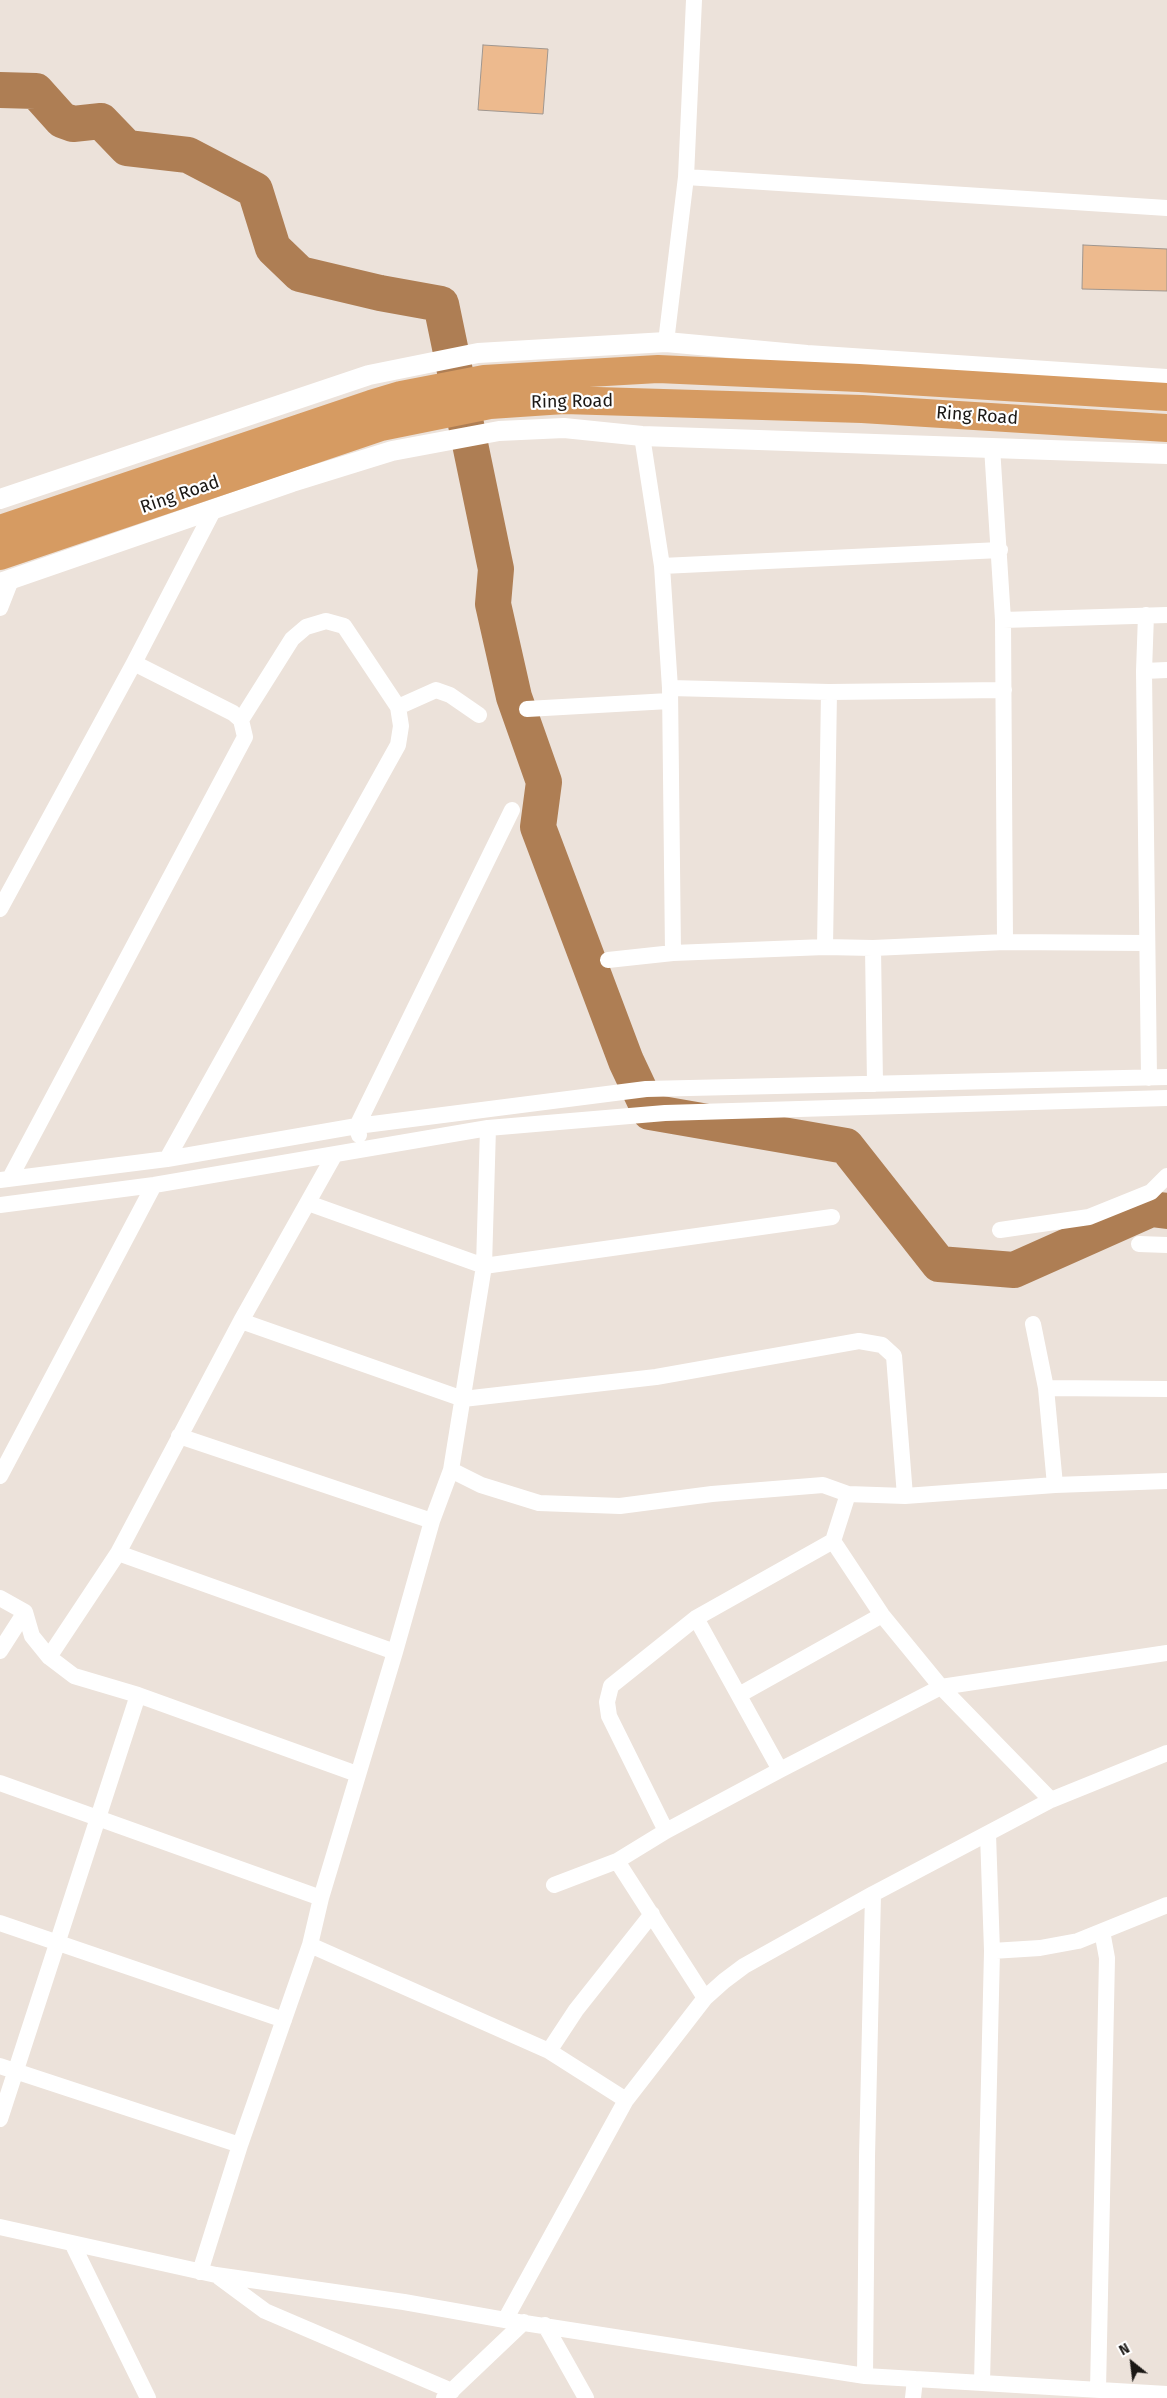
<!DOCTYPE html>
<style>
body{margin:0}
#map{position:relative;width:1167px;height:2398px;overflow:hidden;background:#ece2da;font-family:"Fira Sans",sans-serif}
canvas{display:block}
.north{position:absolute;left:1107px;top:2338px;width:50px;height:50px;-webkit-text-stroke:4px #fff;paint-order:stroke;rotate:331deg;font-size:14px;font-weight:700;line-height:20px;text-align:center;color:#1b1815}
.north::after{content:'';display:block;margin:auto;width:18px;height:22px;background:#1b1815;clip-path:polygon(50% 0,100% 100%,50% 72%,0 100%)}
</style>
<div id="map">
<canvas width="1167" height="2398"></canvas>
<div class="north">N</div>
</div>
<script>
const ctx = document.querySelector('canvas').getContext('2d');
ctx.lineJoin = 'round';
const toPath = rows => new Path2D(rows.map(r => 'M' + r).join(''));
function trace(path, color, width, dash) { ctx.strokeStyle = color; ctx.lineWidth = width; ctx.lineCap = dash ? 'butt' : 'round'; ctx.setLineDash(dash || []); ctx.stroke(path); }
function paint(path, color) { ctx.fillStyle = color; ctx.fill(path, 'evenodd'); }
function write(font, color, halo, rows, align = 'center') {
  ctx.font = font + ' "Fira Sans",sans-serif'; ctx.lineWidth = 4.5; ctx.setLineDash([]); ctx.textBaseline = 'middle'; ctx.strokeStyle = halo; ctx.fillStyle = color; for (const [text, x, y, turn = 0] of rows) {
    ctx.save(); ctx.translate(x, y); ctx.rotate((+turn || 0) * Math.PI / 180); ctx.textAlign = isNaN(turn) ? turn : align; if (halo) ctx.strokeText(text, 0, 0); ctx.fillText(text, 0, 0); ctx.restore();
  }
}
const river = toPath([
 [0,90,36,91,62,120,73,124,101,121,127,148,188,155,255,190,273,248,300,274,380,293,441,304,496,569,493,604,514,697,544,782,538,827,626,1061,650,1112,846,1146,939,1264,1014,1270,1151,1209,1167,1211]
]);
const building = toPath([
 [483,45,548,49,543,114,478,110,483,45],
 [1083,245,1167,249,1167,291,1082,289,1083,245]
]);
const minor = toPath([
 [686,177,1167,208],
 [666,342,686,177,694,0],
 [642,436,662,566,670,688,673,953],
 [992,447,1003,620,1005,942],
 [662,566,1000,550],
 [0,608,11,580],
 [1146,615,1144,671,1149,1078],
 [1003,620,1167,615],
 [1144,671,1167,670],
 [670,688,829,692,1004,690],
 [398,707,436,690,450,695,479,715],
 [527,709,669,701],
 [0,909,134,663,214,509],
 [825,947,829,692],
 [873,948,875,1084],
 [608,960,673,953,825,947,873,948,1005,942,1146,943],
 [359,1135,357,1126,512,810],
 [167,1159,398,745,401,726,398,707,344,626,326,621,306,627,292,639,241,720],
 [10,1178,245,737,241,720,233,713,134,663],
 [0,1180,167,1159,357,1126,646,1089,1167,1077],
 [308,1203,484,1266,832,1217],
 [0,1205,154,1185,488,1128,665,1113,1167,1098],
 [1000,1230,1089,1217,1151,1192,1167,1176],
 [1139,1244,1167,1245],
 [241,1321,463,1399,656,1377,859,1341,882,1345,894,1356,905,1496],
 [1033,1324,1046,1388,1055,1485],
 [1046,1388,1167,1389],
 [179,1436,432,1521],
 [451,1470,481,1485,539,1503,620,1506,712,1494,823,1485,848,1494,905,1496,1055,1485,1167,1481],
 [0,1476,154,1185],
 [848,1494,833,1541,882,1615,941,1687,1051,1800],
 [118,1553,395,1652],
 [0,1598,25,1612,32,1636,49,1657,74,1676,138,1695,357,1774],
 [696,1618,780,1770],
 [0,1651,25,1612],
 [49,1657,118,1553,241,1321,335,1154],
 [739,1695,882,1615],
 [0,1783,321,1898],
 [666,1831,609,1716,607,1702,611,1686,696,1618,833,1541],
 [617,1861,705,1998],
 [554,1885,617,1861,666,1831,780,1770,941,1687,1167,1653],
 [0,1923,284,2020],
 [310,1945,549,2051,626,2100],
 [992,1951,1040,1948,1078,1941,1167,1905],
 [549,2051,576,2010,652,1914],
 [0,2066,240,2145],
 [0,2119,138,1695],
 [0,2227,216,2275,404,2302,505,2320,865,2376,1167,2394],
 [72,2243,148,2398],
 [200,2272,240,2145,310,1945,321,1898,395,1652,432,1521,451,1470,484,1266,488,1128],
 [219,2277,265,2311,452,2391],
 [505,2320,626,2100,705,1998,724,1981,744,1966,873,1894,1051,1800,1167,1753],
 [545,2325,586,2398],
 [865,2376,867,2157,873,1894],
 [982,2383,992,1951,988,1834],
 [1098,2390,1107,1958,1102,1931],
 [444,2398,524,2322],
 [913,2398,915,2379]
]);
const tertiary = toPath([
 [0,499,369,375,478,353,666,342,807,355,1167,379],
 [0,583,292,482,392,451,499,431,564,428,642,436,1167,454]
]);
const trunk = toPath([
 [0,529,371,404,401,395,484,379,658,369,859,378,1167,397],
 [0,556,381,427,490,405,564,400,862,409,1167,428]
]);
const streetNames = [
 ["Ring Road",572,402,-1],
 ["Ring Road",977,416,4],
 ["Ring Road",180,495,-19]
];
trace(river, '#ae7e54', 36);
paint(building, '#edba8e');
trace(building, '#9f968f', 1);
trace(minor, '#fff', 16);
trace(tertiary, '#fff', 20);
trace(trunk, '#d69b62', 28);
write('18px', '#1b1815', '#fff', streetNames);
</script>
